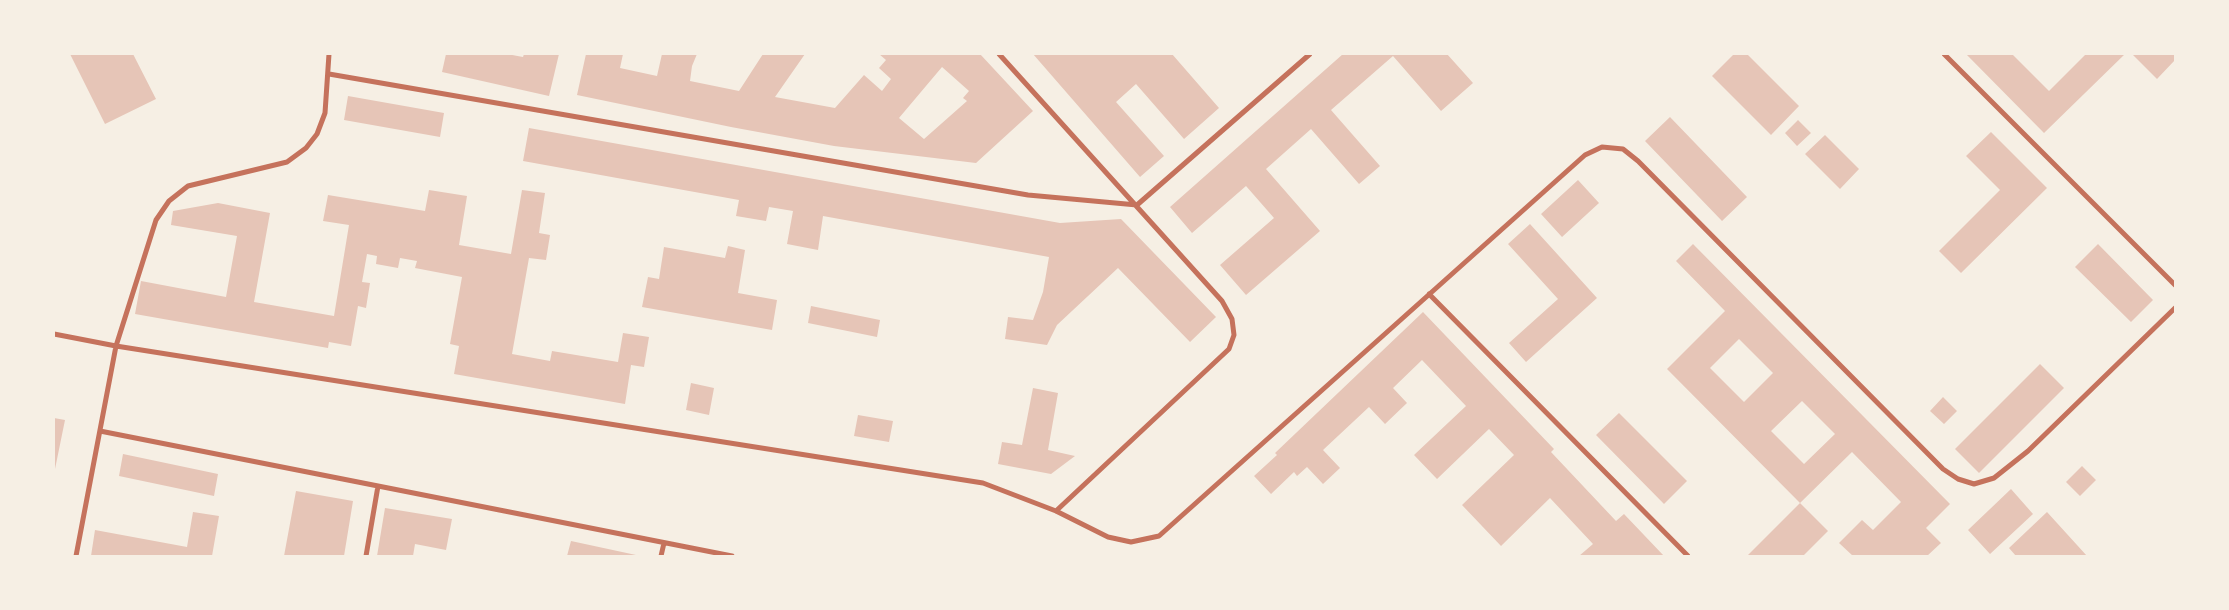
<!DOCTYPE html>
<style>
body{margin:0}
#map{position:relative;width:2229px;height:610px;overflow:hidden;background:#f6efe4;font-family:Helvetica,sans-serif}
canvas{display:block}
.frame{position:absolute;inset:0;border:55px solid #f6efe4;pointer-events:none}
</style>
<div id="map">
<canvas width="2229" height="610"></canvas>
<div class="frame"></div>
</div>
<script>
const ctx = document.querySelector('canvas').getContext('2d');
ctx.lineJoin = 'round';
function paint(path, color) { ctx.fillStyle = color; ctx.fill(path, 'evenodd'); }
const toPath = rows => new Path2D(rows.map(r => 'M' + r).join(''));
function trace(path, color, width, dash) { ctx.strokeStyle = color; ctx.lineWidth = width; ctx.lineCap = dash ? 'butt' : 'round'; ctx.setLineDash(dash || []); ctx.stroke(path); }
const building = toPath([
 [70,54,133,54,156,99,105,124],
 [446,54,507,54,523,57,524,54,559,54,549,96,442,72],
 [586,54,623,54,620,68,657,76,662,54,697,54,692,66,690,81,739,91,763,54,805,54,775,97,835,108,864,75,882,91,891,79,879,68,886,60,879,54,980,54,1033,111,976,163,834,146,731,127,577,95],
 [942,67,969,91,963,98,967,101,924,139,899,118],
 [1033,54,1172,54,1219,108,1184,139,1136,84,1116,102,1164,156,1140,177],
 [1343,54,1447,54,1473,83,1441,111,1393,56,1331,110,1380,166,1359,184,1311,129,1266,169,1320,231,1246,295,1220,265,1274,218,1246,186,1192,233,1170,207],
 [1734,54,1747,54,1799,106,1771,135,1712,76],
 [1966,54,2012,54,2049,91,2086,54,2125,54,2044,133],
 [2132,54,2175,54,2175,60,2157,79],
 [348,96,444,113,440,137,344,120],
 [1670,117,1747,197,1722,221,1645,141],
 [1798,120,1811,133,1797,146,1785,133],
 [529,128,1060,223,1121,219,1216,317,1190,342,1118,268,1057,325,1047,345,1005,339,1008,317,1033,320,1043,292,1049,257,823,216,818,250,787,244,793,211,769,207,766,221,736,216,739,200,523,161],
 [1991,132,2047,188,1961,273,1939,251,2000,190,1966,156],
 [1825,135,1859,169,1840,189,1805,154],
 [1578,180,1599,203,1562,237,1541,214],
 [429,190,467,196,459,245,511,254,522,190,545,193,539,233,550,235,546,260,529,258,512,354,550,361,552,351,618,362,623,333,649,337,644,367,631,365,625,404,454,374,459,346,450,344,462,277,415,268,417,261,400,258,398,268,376,264,377,256,367,254,362,282,370,283,366,308,358,306,351,346,329,342,328,348,135,314,141,281,226,297,237,236,171,225,173,211,218,203,270,213,254,302,334,316,349,225,323,221,328,195,425,211],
 [1530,224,1597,298,1526,362,1509,343,1558,299,1508,244],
 [1693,244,1950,504,1926,528,1941,543,1927,556,1853,556,1839,543,1862,520,1873,530,1901,502,1852,452,1800,503,1828,531,1803,556,1747,556,1800,503,1667,369,1725,311,1676,261],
 [1739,339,1773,373,1744,402,1710,368],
 [1802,401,1835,434,1804,464,1771,431],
 [2098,244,2153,300,2131,322,2075,267],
 [728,246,745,250,738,293,777,300,772,330,642,307,648,277,659,279,664,247,725,258],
 [811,306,880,320,877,337,808,323],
 [1423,312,1554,449,1551,452,1616,521,1624,514,1664,556,1579,556,1593,544,1550,498,1501,546,1462,505,1514,455,1489,429,1437,479,1414,455,1466,406,1422,360,1393,388,1407,403,1385,424,1369,407,1323,450,1340,468,1323,484,1307,467,1297,476,1294,472,1271,494,1254,476,1277,455,1275,453],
 [2040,364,2064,388,1979,473,1955,449],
 [691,383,714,388,709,415,686,410],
 [1033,388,1058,393,1048,450,1075,456,1051,474,998,464,1002,442,1022,445],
 [1943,397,1957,411,1944,424,1930,411],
 [1619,413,1687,481,1664,504,1596,435],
 [858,415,893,421,889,442,854,436],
 [54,418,65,420,55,469,54,469],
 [123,454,218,474,214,496,119,476],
 [2082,466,2096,480,2080,496,2066,482],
 [2011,489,2033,514,1990,554,1968,530],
 [296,491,353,501,344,556,284,556],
 [385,508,452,519,446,550,415,544,413,556,377,556],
 [193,512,219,516,212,556,91,556,95,530,187,547],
 [2047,512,2087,556,2016,556,2009,548],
 [571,541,636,555,636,556,567,556]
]);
const minor = toPath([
 [329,54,325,113,317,134,306,148,287,162,188,186,169,201,156,220,116,346,983,483,1056,511,1108,537,1131,542,1159,536,1585,155,1602,147,1623,149,1638,161,1943,469,1958,479,1974,484,1994,478,2028,451,2175,308],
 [999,54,1222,301,1232,319,1234,335,1229,349,1056,511],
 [1944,54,2175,285],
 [329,74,1028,195,1137,205,1310,54],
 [1429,294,1688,556],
 [54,334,116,346,76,556],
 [100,431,732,556],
 [366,556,378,486],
 [661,556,664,543]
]);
paint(building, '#e6c5b7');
trace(minor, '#c5725c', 5);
</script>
